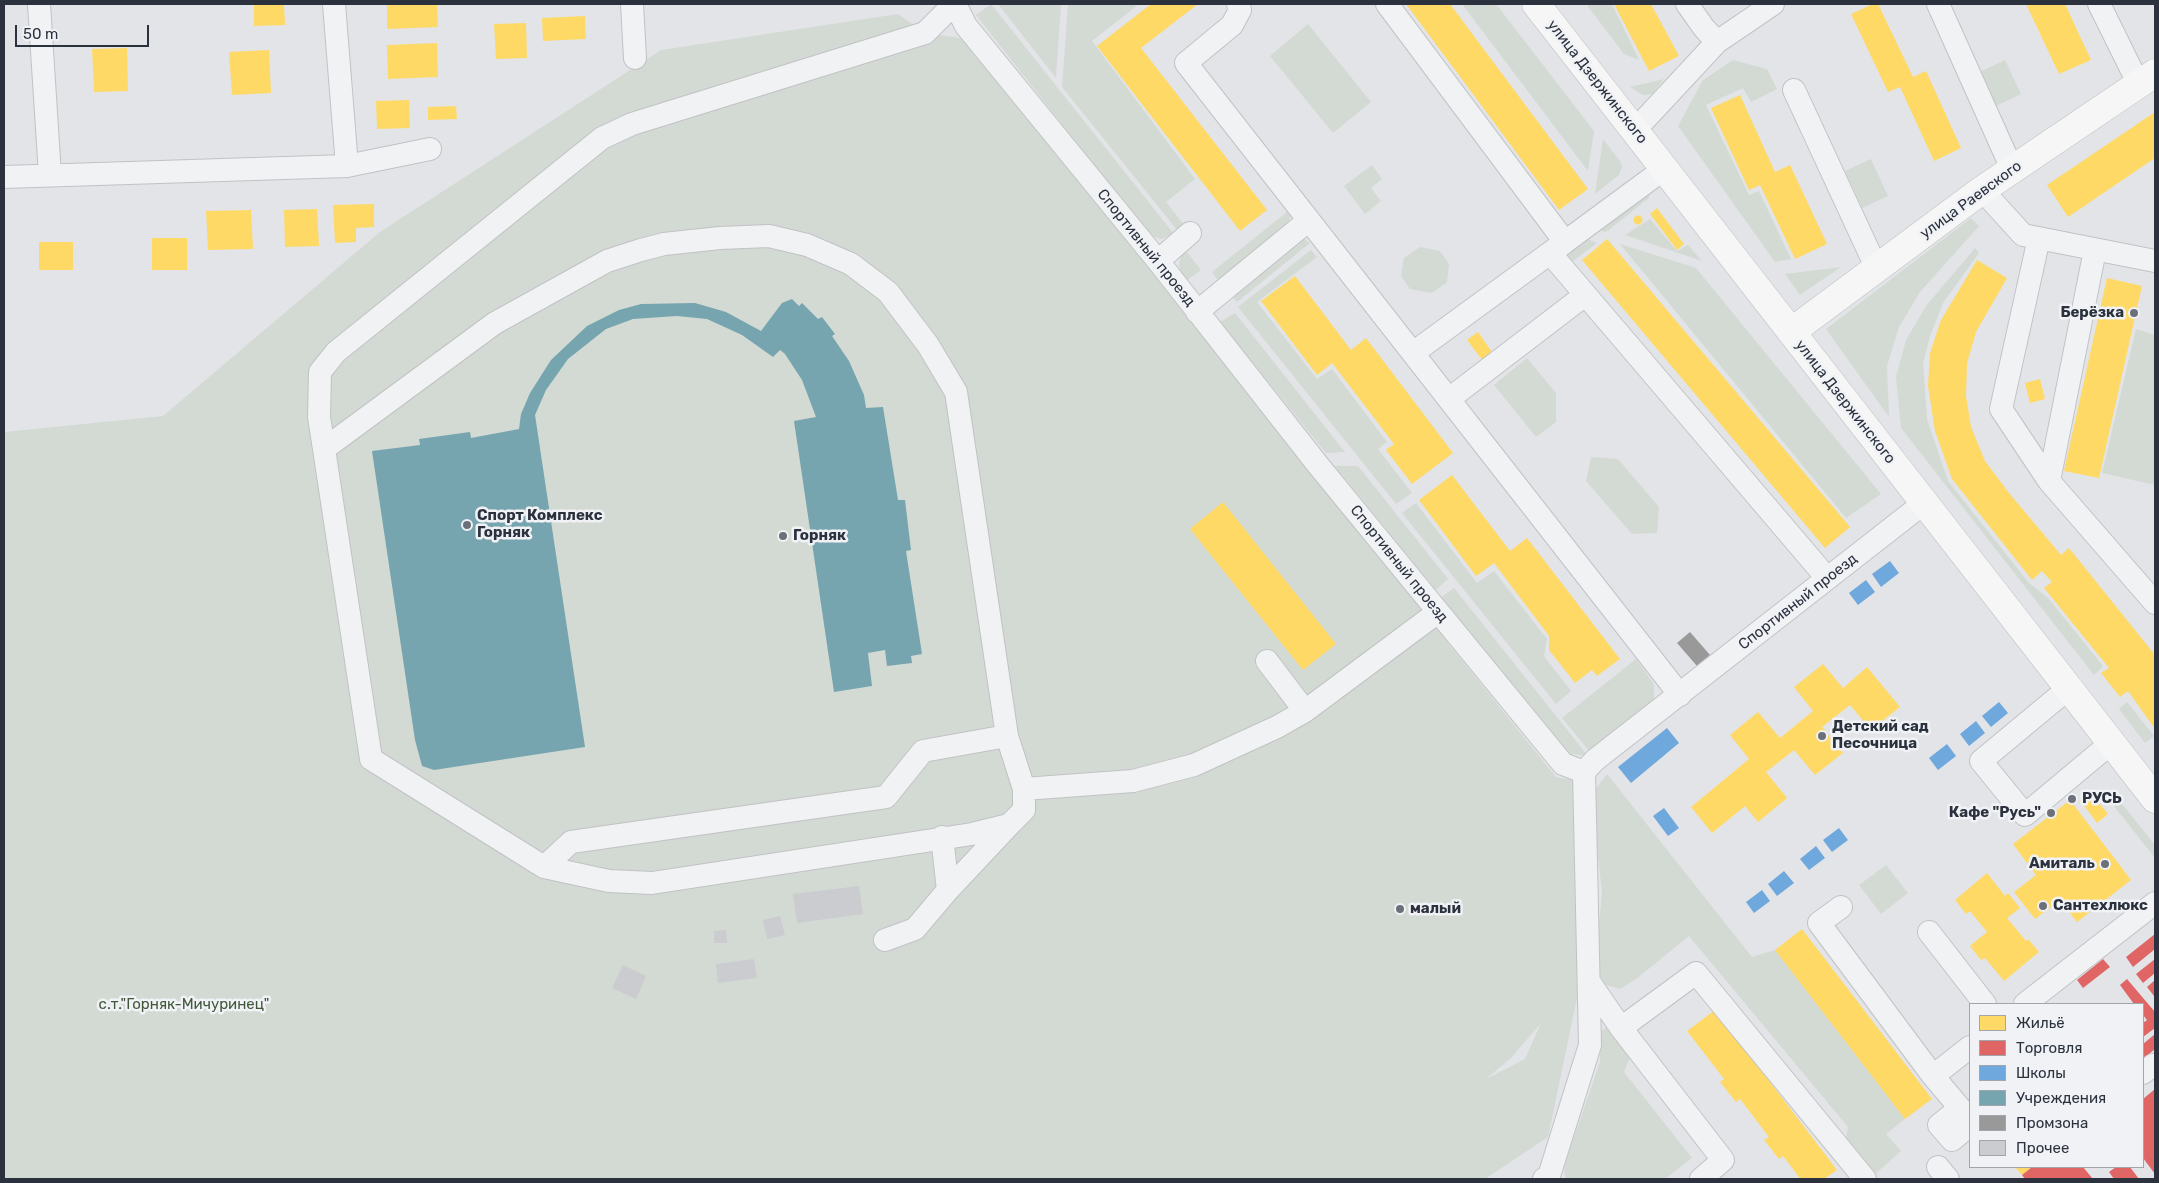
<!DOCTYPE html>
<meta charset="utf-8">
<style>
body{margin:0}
#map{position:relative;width:2159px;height:1183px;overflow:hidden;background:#e2e4e7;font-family:Rubik,sans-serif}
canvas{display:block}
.frame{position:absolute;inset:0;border:5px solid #2b323e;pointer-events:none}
.legend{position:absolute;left:1969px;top:1003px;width:175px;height:165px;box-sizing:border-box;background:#f0f2f6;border:1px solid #a1a5ac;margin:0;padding:6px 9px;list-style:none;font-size:15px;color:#2b323e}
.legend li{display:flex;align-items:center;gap:10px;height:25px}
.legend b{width:25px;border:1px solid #a1a5ac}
.scale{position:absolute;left:15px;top:25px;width:134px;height:22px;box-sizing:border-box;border:2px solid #2b323e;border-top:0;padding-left:6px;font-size:15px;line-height:18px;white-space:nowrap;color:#2b323e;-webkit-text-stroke:4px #f0f2f6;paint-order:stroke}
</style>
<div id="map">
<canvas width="2159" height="1183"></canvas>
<div class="frame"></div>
<ul class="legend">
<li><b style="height:14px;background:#ffd966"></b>Жильё</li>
<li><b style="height:14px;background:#e06666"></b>Торговля</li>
<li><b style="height:14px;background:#6fa8dc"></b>Школы</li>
<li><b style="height:14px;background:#76a5af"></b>Учреждения</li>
<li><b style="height:14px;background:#999"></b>Промзона</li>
<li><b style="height:14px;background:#cacccf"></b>Прочее</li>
</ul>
<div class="scale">50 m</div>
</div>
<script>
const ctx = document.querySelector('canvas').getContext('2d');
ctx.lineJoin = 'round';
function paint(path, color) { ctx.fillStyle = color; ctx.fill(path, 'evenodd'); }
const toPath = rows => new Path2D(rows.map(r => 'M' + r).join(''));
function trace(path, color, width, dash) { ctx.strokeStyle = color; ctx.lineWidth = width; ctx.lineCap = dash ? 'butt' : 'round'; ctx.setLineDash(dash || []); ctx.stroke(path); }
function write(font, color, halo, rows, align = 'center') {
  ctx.font = font + ' Rubik,sans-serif'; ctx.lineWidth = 5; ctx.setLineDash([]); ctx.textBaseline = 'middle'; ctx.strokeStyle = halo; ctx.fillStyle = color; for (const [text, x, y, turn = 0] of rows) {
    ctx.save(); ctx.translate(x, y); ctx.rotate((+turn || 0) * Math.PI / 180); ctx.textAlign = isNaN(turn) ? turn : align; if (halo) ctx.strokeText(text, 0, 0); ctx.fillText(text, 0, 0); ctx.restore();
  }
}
const green = toPath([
 [991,4,1174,234,1161,239,1152,236,1146,231,976,15],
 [998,4,1061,4,1056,78],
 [1068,4,1139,4,1092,41,1195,179,1166,202,1185,226,1178,231,1062,87],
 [1462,4,1496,4,1594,131,1588,171],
 [1586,4,1612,4,1639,60,1624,54],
 [898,14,925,33,967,39,1418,596,1447,642,1556,777,1578,781,1578,993,1548,1137,1485,1179,4,1179,4,432,163,416,380,232,661,50],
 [1541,1023,1525,1059,1486,1079,1511,1058],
 [1308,24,1371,102,1333,133,1270,56],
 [1733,60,1767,69,1777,89,1751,102,1743,88,1706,105,1749,195,1759,191,1791,259,1775,262,1678,126,1703,80],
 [2005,60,2021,94,1996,106,1980,72],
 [1664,79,1652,94,1643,95,1630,87],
 [1603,139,1620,161,1622,167,1619,175,1595,194],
 [1871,159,1888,196,1862,208,1845,171],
 [1372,165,1382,179,1371,188,1381,201,1365,214,1344,186],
 [1643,189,1650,197,1606,232,1592,229],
 [1287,212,1290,216,1289,223,1219,282,1212,272],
 [1971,218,1979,226,1920,292,1899,327,1887,366,1889,417,1826,329],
 [1650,219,1677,251,1688,245,1702,261,1625,235],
 [1301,237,1310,243,1237,302,1229,292],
 [1583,237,1597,243,1569,264,1566,261,1566,253],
 [1620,244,1696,268,1881,494,1846,518],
 [1183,247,1201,270,1186,281,1181,274,1179,264],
 [1420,247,1440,251,1449,264,1447,282,1432,293,1410,289,1401,276,1404,258],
 [1975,248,1979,253,1943,303,1930,336,1923,364,1927,419,1948,481,2029,583,2048,598,2103,666,2094,675,1901,428,1896,377,1906,340,1926,306],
 [1311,250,1317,257,1257,302,1317,379,1332,369,1387,442,1378,449,1412,493,1396,504,1238,307],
 [1841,267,1800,295,1785,274],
 [1235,313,1345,452,1326,453,1220,322],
 [2136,329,2155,335,2155,485,2102,473],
 [1527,358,1556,393,1556,422,1536,437,1494,385],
 [1591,457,1618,459,1659,507,1657,533,1632,534,1586,481],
 [1335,466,1358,466,1448,579,1436,590],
 [1416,503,1477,583,1494,571,1547,639,1544,656,1571,691,1556,704,1402,513],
 [1454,588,1588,756,1566,753,1440,598],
 [1636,659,1654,684,1654,702,1590,752,1562,718],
 [2127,702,2154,736,2145,743,2119,709],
 [1607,774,1752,957,1775,950,1905,1119,1886,1134,1901,1151,1874,1175,1846,1138,1848,1127,1689,936,1636,979,1620,989,1606,985,1595,967,1602,892,1591,795],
 [2119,800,2155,845,2155,858,2113,805],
 [1886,865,1908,893,1881,914,1859,885],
 [1608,1027,1631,1055,1624,1072,1692,1158,1665,1179,1567,1179,1565,1176,1564,1166,1600,1062,1599,1032]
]);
const homes = toPath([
 [254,4,284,4,285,25,254,26],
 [387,4,437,4,438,27,387,29],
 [1151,4,1198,4,1141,48,1267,210,1240,231,1097,46],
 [1406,4,1450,4,1588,189,1559,210],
 [1614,4,1651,4,1679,56,1649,71],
 [1873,4,1878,4,1913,77,1926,71,1961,148,1934,161,1900,87,1888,92,1851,14],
 [2026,4,2065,4,2091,60,2059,74],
 [585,16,586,39,543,41,542,18],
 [526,23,527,58,496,59,494,24],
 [437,43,438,77,388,79,387,45],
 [127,48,128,91,94,92,92,49],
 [269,50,271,93,232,95,229,52],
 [1740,95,1775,172,1790,165,1827,244,1795,259,1760,185,1749,190,1711,108],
 [409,100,410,128,377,129,376,101],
 [456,106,457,119,428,120,428,107],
 [2155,112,2155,158,2068,217,2047,185],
 [374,204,374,227,356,228,356,242,335,243,333,205],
 [1657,208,1684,244,1677,250,1650,214],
 [317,209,319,246,285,247,284,210],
 [251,210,253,249,208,250,206,211],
 '1633.5 220a4.5 4.5 0 1 1 9 0a4.5 4.5 0 1 1-9 0Z',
 [152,238,187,238,187,270,152,270],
 [1607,239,1850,527,1825,548,1582,260],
 [39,242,73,242,73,270,39,270],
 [1977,260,2007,278,1976,332,1967,363,1966,396,1971,427,1985,461,2009,493,2061,555,2069,548,2155,655,2155,729,2128,691,2120,697,2101,673,2109,668,2044,588,2052,582,2042,571,2032,580,1952,479,1935,431,1928,386,1930,353,1941,320],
 [1295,276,1351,350,1366,338,1453,453,1412,484,1386,450,1394,444,1332,363,1317,375,1261,301],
 [2107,278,2142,286,2099,478,2064,471],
 [1478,332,1496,358,1486,365,1467,340],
 [2040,379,2045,399,2030,403,2025,383],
 [1452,475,1510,551,1527,538,1620,659,1597,676,1592,670,1575,683,1549,650,1549,636,1494,563,1476,576,1419,500],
 [1223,502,1336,644,1303,670,1190,529],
 [1823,664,1843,688,1867,667,1900,707,1871,730,1850,705,1822,727,1843,753,1815,775,1794,750,1766,772,1787,798,1758,822,1745,806,1712,833,1691,807,1749,759,1730,735,1758,712,1780,738,1813,711,1794,687],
 [2090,792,2108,814,2097,823,2080,800],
 [2070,800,2131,880,2077,922,2060,900,2035,919,2014,892,2036,875,2013,844],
 [1987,873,2005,896,2008,893,2020,908,2007,918,2026,941,2028,939,2039,952,2004,981,1985,958,1981,960,1970,946,1987,932,1970,911,1966,914,1955,900],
 [1802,929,1932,1099,1905,1119,1775,950],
 [1715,1010,1837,1170,1824,1179,1797,1179,1799,1177,1783,1156,1779,1159,1764,1140,1769,1137,1740,1099,1736,1102,1720,1082,1724,1079,1687,1031],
 [2015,1167,2032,1167,2022,1175]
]);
const shops = toPath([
 [2155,934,2155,949,2133,967,2126,957],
 [2103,959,2110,967,2083,988,2077,980],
 [2155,959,2155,973,2143,983,2136,974],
 [2127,979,2155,1012,2155,1028,2143,1037,2143,1023,2147,1020,2143,1015,2143,1004,2134,1004,2120,985],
 [2155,980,2155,995,2154,996,2147,987],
 [2155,1034,2155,1049,2143,1059,2143,1044],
 [2155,1089,2155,1174,2143,1158,2143,1099],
 [2032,1167,2083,1167,2093,1179,2025,1179,2022,1175],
 [2116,1167,2130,1167,2139,1179,2114,1179,2109,1172]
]);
const schools = toPath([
 [1890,561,1899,573,1881,587,1872,574],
 [1866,580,1875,592,1858,605,1849,593],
 [1999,702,2008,713,1991,727,1982,716],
 [1976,721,1985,733,1969,746,1960,734],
 [1667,728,1679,743,1631,783,1618,767],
 [1947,744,1956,756,1938,770,1929,758],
 [1664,808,1679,828,1668,836,1653,816],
 [1839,828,1848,840,1832,852,1823,840],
 [1816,846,1825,858,1809,870,1800,859],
 [1784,871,1794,883,1777,896,1768,884],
 [1762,890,1770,901,1754,913,1746,902]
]);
const public = toPath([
 [792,299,799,306,802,303,818,319,822,317,835,334,832,336,849,361,864,395,866,408,883,407,898,500,905,500,911,550,906,551,922,654,911,656,912,663,887,666,885,650,868,653,872,686,834,692,794,421,816,417,802,380,785,354,780,350,773,357,742,335,707,319,677,316,633,319,606,329,568,359,546,390,535,415,585,747,434,770,422,766,415,740,372,451,420,445,419,439,470,432,471,438,519,429,521,414,530,393,551,360,587,326,619,310,641,304,695,303,726,312,761,331,782,303]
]);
const industry = toPath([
 [1690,632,1710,655,1697,666,1677,643]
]);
const building = toPath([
 [859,886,863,914,797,923,793,894],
 [780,916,785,935,767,939,763,920],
 [726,930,727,943,714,943,714,931],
 [754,959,757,978,718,983,716,964],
 [623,965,646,976,636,999,612,988]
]);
const minor = toPath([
 [39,4,50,175],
 [632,4,635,58],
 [955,4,966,26,1158,261,1318,465,1563,764,1584,772,1595,760,1924,503],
 [1238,4,1240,10,1232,25,1186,63,1680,695],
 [1387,4,1565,242,1413,353],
 [1687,4,1704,28,1717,42],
 [1938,4,2012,169],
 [2099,4,2139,85],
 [1794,90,1877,269],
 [1635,130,1717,42,1773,4],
 [347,166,430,149],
 [4,177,347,166,334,4],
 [1982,190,2023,235,2155,261],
 [2039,238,2001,409,2049,481,2155,603],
 [1565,242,1664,169],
 [1550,253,1827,578],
 [1158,261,1190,233],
 [1197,312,1309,220],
 [1449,399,1585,295],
 [324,449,371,759,544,867,609,881,652,883,972,834,1009,825,1024,810,1024,789,1007,736,956,392,928,345,888,292,851,264,807,245,769,236,720,238,664,244,641,250,607,261,495,323,324,449,319,417,320,372,336,352,602,138,632,124,925,33,954,4],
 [2049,481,2095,250],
 [1267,661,1305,711],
 [2069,688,1981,761,2025,815,2111,743],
 [1024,789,1133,781,1194,765,1277,727,1305,711,1438,612],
 [544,867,571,842,886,797,923,751,1007,736],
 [948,890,1009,825],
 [1841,907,1819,923,1933,1076,1970,1047],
 [1929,932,1985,1004],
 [885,940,915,929,948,890,942,837],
 [1590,983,1621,1028,1723,1160,1701,1179],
 [2025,1004,2155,903],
 [1621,1028,1696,973,1865,1179],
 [2143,1073,2153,1065],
 [1933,1076,1960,1108,1939,1125,1952,1140,1970,1125],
 [1938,1167,1948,1179],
 [1544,1179,1549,1176,1590,1045,1584,772]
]);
const major = toPath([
 [1536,4,2155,799],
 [1791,332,1982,190,2155,73]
]);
const markers = [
 [2134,313,5,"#6b7079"],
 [467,525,5,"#6b7079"],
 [783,536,5,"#6b7079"],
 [1822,736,5,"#6b7079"],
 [2072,799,5,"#6b7079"],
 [2051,813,5,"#6b7079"],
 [2105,864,5,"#6b7079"],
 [2043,906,5,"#6b7079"],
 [1400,909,5,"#6b7079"]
];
const streetNames = [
 ["улица Дзержинского",1597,82,52],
 ["улица Раевского",1971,200,-36],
 ["Спортивный проезд",1146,248,51],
 ["улица Дзержинского",1845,402,52],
 ["Спортивный проезд",1399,564,51],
 ["Спортивный проезд",1798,602,-38]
];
const poiNames = [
 ["Берёзка",2124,313,"right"],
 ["Спорт Комплекс",477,516],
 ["Горняк",477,533],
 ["Горняк",793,536],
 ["Детский сад",1832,727],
 ["Песочница",1832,744],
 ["РУСЬ",2082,799],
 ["Кафе \"Русь\"",2041,813,"right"],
 ["Амиталь",2095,864,"right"],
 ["Сантехлюкс",2053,906],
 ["малый",1410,909]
];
const parkNames = [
 ["с.т.\"Горняк-Мичуринец\"",184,1005]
];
paint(green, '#d3dad3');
paint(homes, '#ffd966');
paint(shops, '#e06666');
paint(schools, '#6fa8dc');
paint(public, '#76a5af');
paint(industry, '#999');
paint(building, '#cacccf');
trace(minor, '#c1c2c5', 24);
trace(major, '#bfc1c4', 29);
trace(minor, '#f1f2f4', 22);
trace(major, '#f6f6f6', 28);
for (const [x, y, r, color] of markers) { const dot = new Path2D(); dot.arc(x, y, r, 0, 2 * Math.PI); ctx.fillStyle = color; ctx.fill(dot); trace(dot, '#f0f2f6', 2); }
write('15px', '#2b323e', '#f0f2f6', streetNames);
write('bold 15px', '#2b323e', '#f0f2f6', poiNames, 'left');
write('15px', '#405839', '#f0f2f6', parkNames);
</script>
